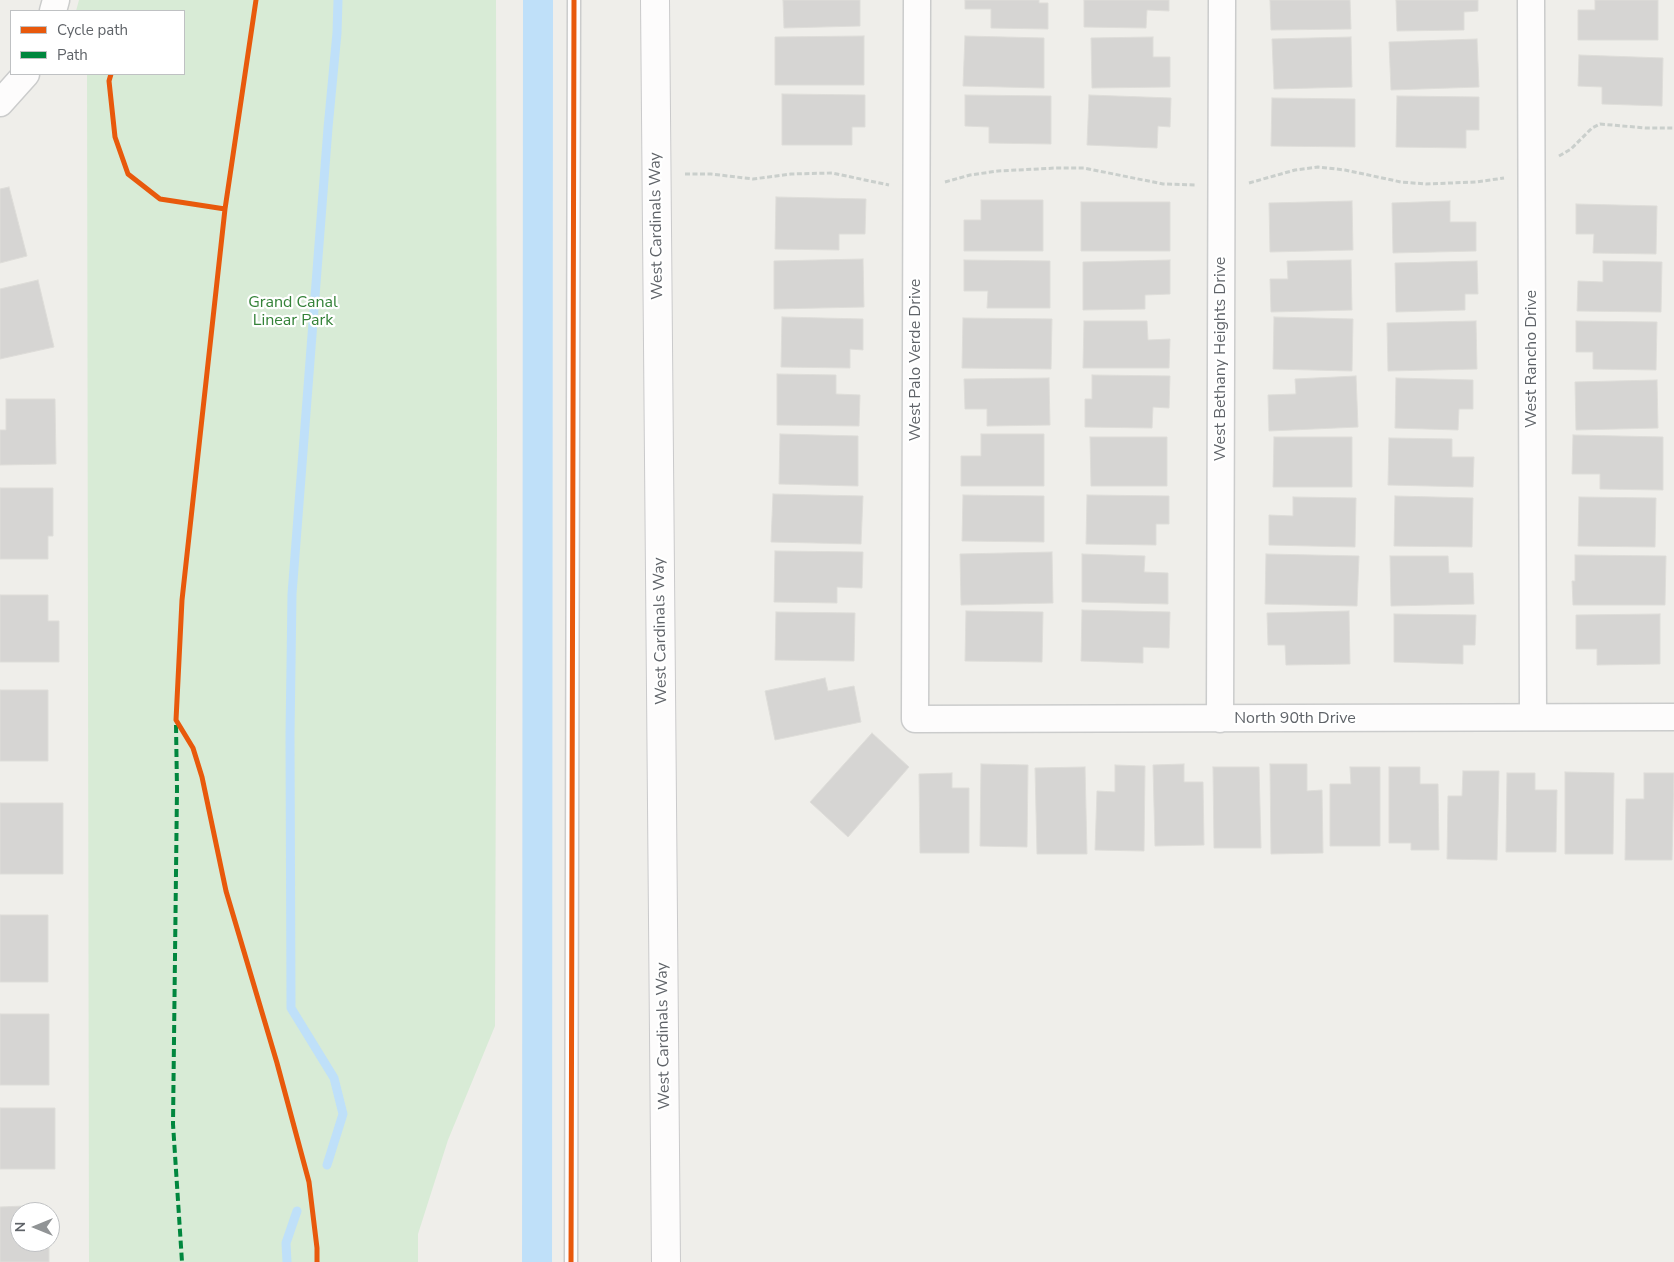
<!DOCTYPE html>
<style>
body{margin:0}
#map{position:relative;width:1674px;height:1262px;overflow:hidden;background:#efeeea;font-family:"Nunito Sans",sans-serif}
canvas{display:block}
.legend{position:absolute;left:10px;top:10px;width:175px;height:65px;box-sizing:border-box;background:#fff;border:1px solid #bfc1c3;margin:0;padding:6px 9px;list-style:none;font-size:15px;color:#5f6368}
.legend li{display:flex;align-items:center;gap:10px;height:25px}
.legend b{width:25px;border:1px solid #bfc1c3}
.north{position:absolute;left:10px;top:1202px;width:50px;height:50px;box-sizing:border-box;background:#fff;border:1px solid #bfc1c3;border-radius:50%;rotate:270deg;font-size:14px;font-weight:700;line-height:20px;text-align:center;color:#5f6368}
.north::after{content:'';display:block;margin:auto;width:18px;height:22px;background:#919496;clip-path:polygon(50% 0,100% 100%,50% 72%,0 100%)}
</style>
<div id="map">
<canvas width="1674" height="1262"></canvas>
<ul class="legend">
<li><b style="height:6px;background:#e8590c"></b>Cycle path</li>
<li><b style="height:6px;background:#00873e"></b>Path</li>
</ul>
<div class="north">N</div>
</div>
<script>
const ctx = document.querySelector('canvas').getContext('2d');
ctx.lineJoin = 'round';
function paint(path, color) { ctx.fillStyle = color; ctx.fill(path, 'evenodd'); }
const toPath = rows => new Path2D(rows.map(r => 'M' + r).join(''));
function trace(path, color, width, dash) { ctx.strokeStyle = color; ctx.lineWidth = width; ctx.lineCap = dash ? 'butt' : 'round'; ctx.setLineDash(dash || []); ctx.stroke(path); }
function write(font, color, halo, rows, align = 'center') {
  ctx.font = font + ' "Nunito Sans",sans-serif'; ctx.lineWidth = 4.5; ctx.setLineDash([]); ctx.textBaseline = 'middle'; ctx.strokeStyle = halo; ctx.fillStyle = color; for (const [text, x, y, turn = 0] of rows) {
    ctx.save(); ctx.translate(x, y); ctx.rotate((+turn || 0) * Math.PI / 180); ctx.textAlign = isNaN(turn) ? turn : align; if (halo) ctx.strokeText(text, 0, 0); ctx.fillText(text, 0, 0); ctx.restore();
  }
}
const green = toPath([
 [79,0,496,0,497,429,495,1026,448,1140,418,1234,418,1262,89,1262,87,74,184,74,184,11,76,11]
]);
const stream = toPath([
 [327,1165,343,1114,334,1078,291,1008,290,735,292,594,328,128,337,33,338,0],
 [287,1262,286,1243,297,1211]
]);
const canal = toPath([
 [537,1262,538,0]
]);
const building = toPath([
 [783,0,860,0,860,26,784,28,783,0],
 [965,0,1039,0,1039,3,1048,3,1048,29,991,28,991,9,965,9,965,0],
 [1084,0,1169,0,1169,11,1147,10,1146,28,1084,27,1084,0],
 [1270,0,1350,0,1351,29,1271,30,1270,0],
 [1396,0,1478,0,1478,11,1464,12,1464,30,1397,31,1396,0],
 [1595,0,1658,0,1658,40,1578,40,1578,10,1595,10,1595,0],
 [864,36,864,85,775,85,775,37,864,36],
 [965,36,1044,38,1044,88,963,86,965,36],
 [1153,37,1153,57,1170,57,1170,87,1092,88,1091,38,1153,37],
 [1351,37,1352,87,1274,89,1272,39,1351,37],
 [1477,39,1479,87,1391,90,1389,42,1477,39],
 [1579,55,1663,58,1662,106,1602,104,1602,87,1578,86,1579,55],
 [782,94,865,95,865,127,852,127,852,145,782,145,782,94],
 [965,95,1051,96,1051,144,989,143,989,127,965,126,965,95],
 [1089,95,1171,98,1170,127,1158,126,1157,148,1087,145,1089,95],
 [1397,96,1479,97,1479,130,1466,130,1466,148,1396,147,1397,96],
 [1272,98,1355,99,1355,147,1271,146,1272,98],
 [9,187,27,256,0,263,0,189,9,187],
 [776,197,866,199,865,234,839,234,839,250,775,249,776,197],
 [981,200,1043,200,1043,251,964,251,964,220,981,220,981,200],
 [1352,201,1353,250,1270,252,1269,203,1352,201],
 [1450,201,1450,222,1476,222,1476,251,1393,253,1392,203,1450,201],
 [1081,202,1170,202,1170,251,1081,251,1081,202],
 [1576,204,1657,206,1656,254,1593,253,1594,234,1576,234,1576,204],
 [863,259,864,307,774,309,774,261,863,259],
 [964,260,1050,261,1050,308,987,308,988,291,964,291,964,260],
 [1170,260,1170,294,1145,295,1145,309,1083,310,1083,262,1170,260],
 [1351,260,1352,310,1271,312,1270,279,1288,279,1287,261,1351,260],
 [1477,261,1478,294,1465,294,1465,310,1396,312,1395,263,1477,261],
 [1603,261,1662,262,1661,312,1577,311,1578,281,1603,282,1603,261],
 [38,280,54,347,0,359,0,289,38,280],
 [782,317,863,319,863,350,850,349,850,368,781,367,782,317],
 [1274,317,1353,319,1352,371,1273,369,1274,317],
 [963,318,1052,319,1051,369,962,368,963,318],
 [1084,321,1147,321,1148,340,1170,339,1169,368,1083,368,1084,321],
 [1476,321,1477,369,1388,371,1387,323,1476,321],
 [1576,321,1657,322,1656,370,1593,369,1593,352,1576,352,1576,321],
 [777,374,836,375,836,394,860,395,859,426,777,425,777,374],
 [1092,375,1170,376,1169,408,1153,407,1152,428,1085,427,1085,399,1092,399,1092,375],
 [1356,376,1358,427,1269,431,1268,395,1296,394,1295,379,1356,376],
 [1049,378,1050,425,987,426,987,409,965,409,964,379,1049,378],
 [1396,378,1473,380,1473,409,1459,409,1458,430,1395,428,1396,378],
 [1657,380,1658,428,1576,430,1575,382,1657,380],
 [6,399,55,399,56,464,0,465,0,430,6,430,6,399],
 [780,434,858,436,858,486,779,484,780,434],
 [981,434,1044,434,1044,486,961,486,961,456,981,456,981,434],
 [1573,435,1663,437,1663,490,1600,489,1600,474,1572,474,1573,435],
 [1090,437,1167,437,1167,486,1091,486,1090,437],
 [1274,437,1352,437,1352,487,1273,487,1274,437],
 [1389,438,1452,439,1452,457,1474,457,1473,487,1388,485,1389,438],
 [0,488,53,488,53,536,48,536,48,559,0,559,0,488],
 [773,494,863,496,861,544,771,542,773,494],
 [963,495,1044,496,1044,542,962,541,963,495],
 [1087,495,1169,496,1169,524,1156,524,1156,545,1086,544,1087,495],
 [1395,496,1473,498,1472,547,1394,546,1395,496],
 [1293,497,1356,498,1355,547,1269,545,1269,515,1293,516,1293,497],
 [1579,497,1656,498,1655,547,1578,546,1579,497],
 [775,551,863,552,862,588,837,587,837,603,774,602,775,551],
 [1052,552,1053,603,961,605,960,554,1052,552],
 [1082,554,1145,556,1144,572,1168,573,1168,604,1082,602,1082,554],
 [1266,554,1359,556,1357,606,1265,604,1266,554],
 [1575,555,1666,556,1665,605,1573,605,1572,581,1575,581,1575,555],
 [1390,556,1448,556,1449,573,1473,573,1474,604,1391,606,1390,556],
 [0,595,48,595,48,621,59,621,59,662,0,662,0,595],
 [1082,610,1170,612,1169,648,1143,647,1143,663,1081,661,1082,610],
 [966,611,1043,612,1042,662,965,661,966,611],
 [1349,611,1350,664,1286,665,1285,645,1268,645,1267,613,1349,611],
 [776,612,855,613,854,661,775,660,776,612],
 [1394,614,1476,615,1475,645,1463,645,1463,664,1394,662,1394,614],
 [1660,614,1660,664,1597,665,1597,649,1576,649,1576,615,1660,614],
 [825,678,828,691,854,686,861,722,775,740,765,691,825,678],
 [0,690,48,690,48,761,0,761,0,690],
 [872,733,909,767,848,837,810,802,872,733],
 [981,764,1028,765,1027,847,980,846,981,764],
 [1184,764,1184,782,1203,782,1204,845,1155,846,1153,765,1184,764],
 [1270,764,1307,764,1307,791,1322,790,1323,853,1271,854,1270,764],
 [1115,765,1145,766,1144,851,1095,850,1097,791,1115,792,1115,765],
 [1085,767,1087,854,1037,854,1035,768,1085,767],
 [1213,767,1259,767,1261,848,1214,848,1213,767],
 [1350,767,1380,767,1380,846,1330,846,1330,784,1351,784,1350,767],
 [1389,767,1420,767,1420,784,1438,784,1439,850,1411,850,1411,843,1389,843,1389,767],
 [1463,771,1499,771,1497,860,1447,859,1448,796,1462,796,1463,771],
 [1565,772,1614,773,1613,854,1565,854,1565,772],
 [952,773,952,788,969,788,969,853,920,853,919,774,952,773],
 [1507,773,1535,773,1535,790,1557,790,1556,852,1506,852,1507,773],
 [1644,773,1674,773,1672,860,1625,860,1626,799,1644,799,1644,773],
 [0,803,63,803,63,874,0,874,0,803],
 [0,915,48,915,48,982,0,982,0,915],
 [0,1014,49,1014,49,1085,0,1085,0,1014],
 [0,1108,55,1108,55,1169,0,1169,0,1108],
 [24,1206,24,1212,20,1212,20,1242,49,1242,49,1262,0,1262,0,1207,24,1206]
]);
const path = toPath([
 [1559,156,1571,149,1592,128,1600,124,1646,128,1674,128],
 [685,174,711,174,753,179,791,174,832,173,889,185],
 [945,182,970,175,998,171,1056,168,1084,168,1163,184,1196,185],
 [1249,183,1295,170,1318,167,1345,170,1401,182,1426,184,1476,182,1504,178]
]);
const service = toPath([
 [571,1262,574,0]
]);
const minor = toPath([
 [917,0,915,719,1674,717],
 [1531,0,1533,717],
 [53,11,56,0],
 [0,103,26,74],
 [1220,719,1222,0]
]);
const secondary = toPath([
 [655,0,666,1262]
]);
const quiet = toPath([
 [176,725,177,789,173,1124,182,1262]
]);
const cycleway = toPath([
 [256,0,225,209,182,600,176,720,193,748,202,777,226,891,277,1063,309,1182,317,1248,317,1262],
 [111,74,109,81,115,137,128,174,160,199,225,209],
 [571,1262,574,0]
]);
const streetNames = [
 ["West Cardinals Way",657,226,-91],
 ["West Bethany Heights Drive",1221,359,-90],
 ["West Rancho Drive",1532,359,-90],
 ["West Palo Verde Drive",916,360,-90],
 ["West Cardinals Way",661,631,-91],
 ["North 90th Drive",1295,719],
 ["West Cardinals Way",664,1036,-91]
];
const parkNames = [
 ["Grand Canal",293,303],
 ["Linear Park",293,321]
];
paint(green, '#d8ebd6');
trace(stream, '#bfe0f9', 9);
trace(canal, '#bfe0f9', 30);
paint(building, '#d6d5d3');
trace(building, '#deddd9', 1);
trace(service, '#cbcccc', 15);
trace(minor, '#cbcccc', 29);
trace(secondary, '#cacacb', 30);
trace(path, '#cacfcc', 3, [5, 2.5]);
trace(service, '#fdfcfc', 12);
trace(minor, '#fdfcfc', 26);
trace(secondary, '#fdfcfc', 28);
trace(quiet, '#00873e', 4, [8, 4]);
trace(cycleway, '#e8590c', 5);
write('16px', '#5f6368', '#fff', streetNames);
write('16px', '#348238', '#fff', parkNames);
</script>
